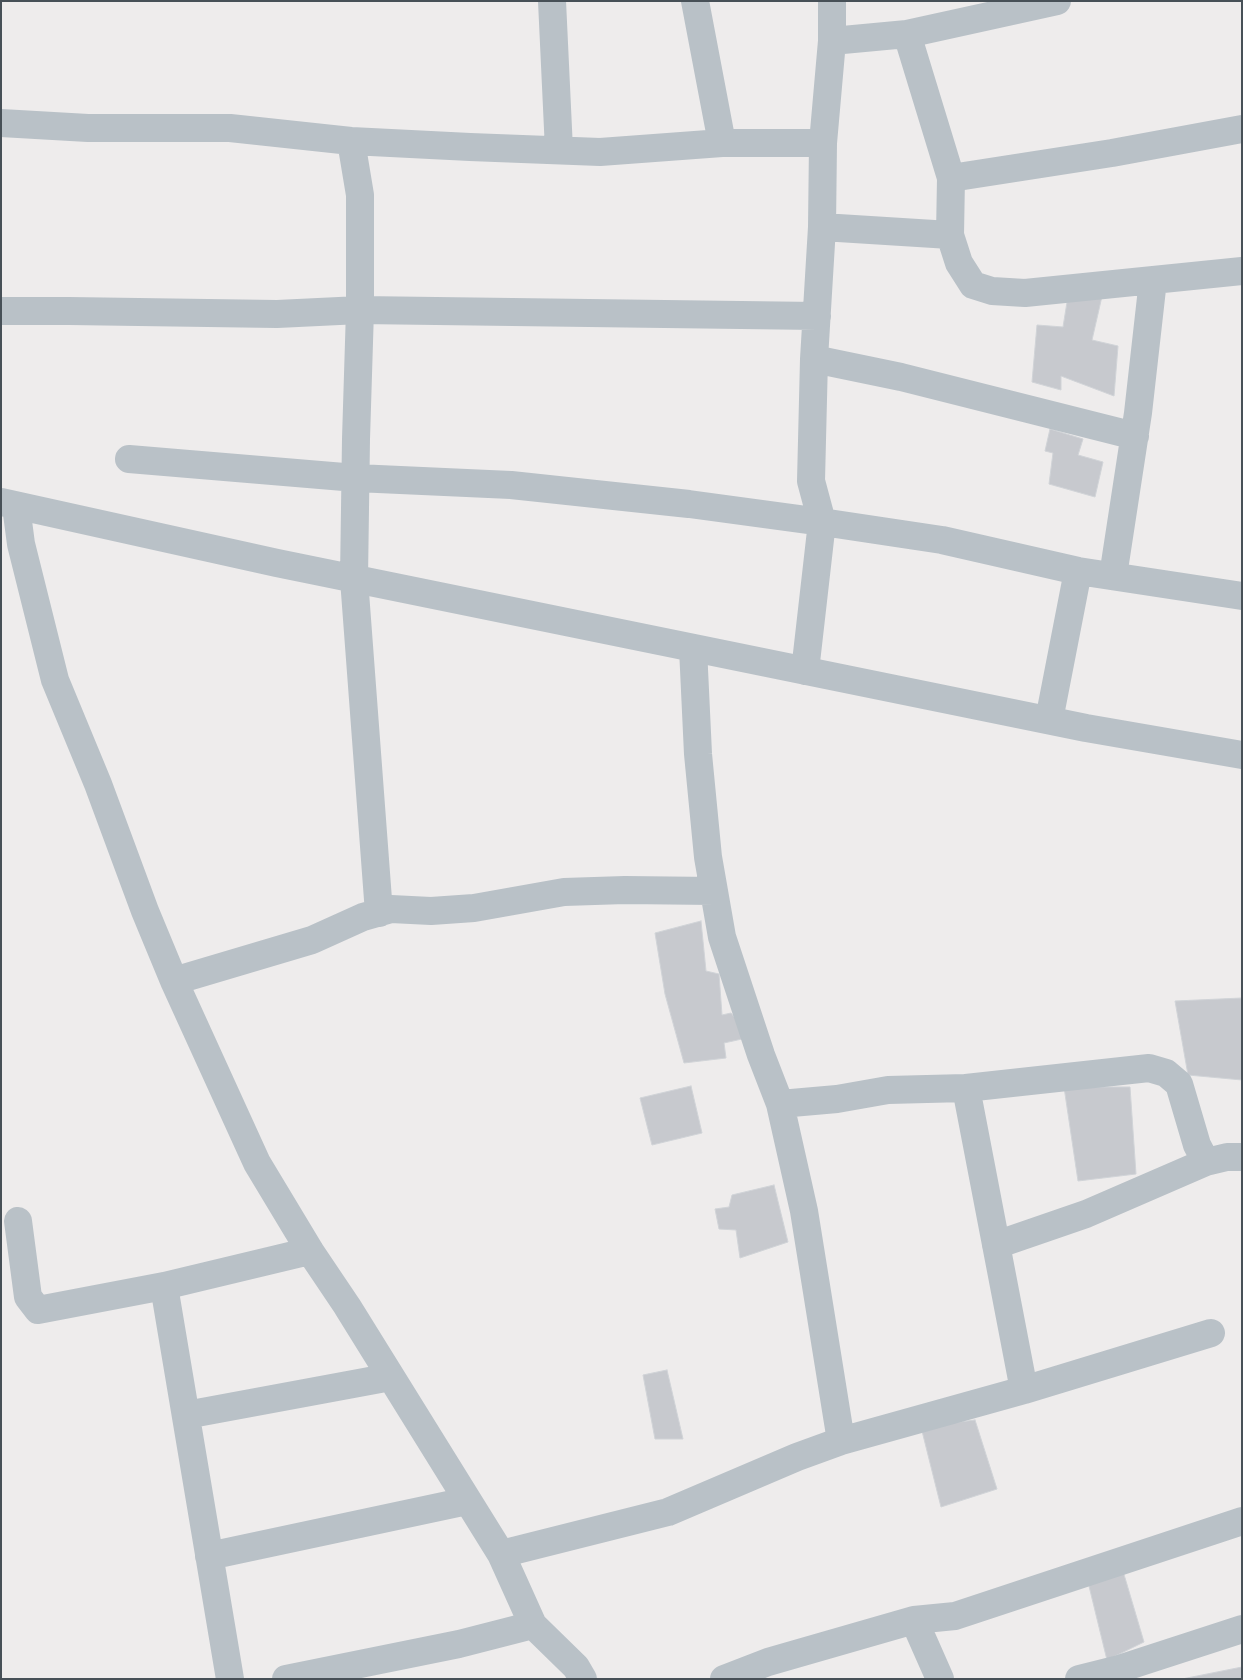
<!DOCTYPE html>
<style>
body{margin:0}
#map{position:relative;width:1243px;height:1680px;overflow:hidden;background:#eeecec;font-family:"Source Sans 3",sans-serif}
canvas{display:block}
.frame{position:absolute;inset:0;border:2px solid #475057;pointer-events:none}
</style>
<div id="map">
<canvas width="1243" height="1680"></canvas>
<div class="frame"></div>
</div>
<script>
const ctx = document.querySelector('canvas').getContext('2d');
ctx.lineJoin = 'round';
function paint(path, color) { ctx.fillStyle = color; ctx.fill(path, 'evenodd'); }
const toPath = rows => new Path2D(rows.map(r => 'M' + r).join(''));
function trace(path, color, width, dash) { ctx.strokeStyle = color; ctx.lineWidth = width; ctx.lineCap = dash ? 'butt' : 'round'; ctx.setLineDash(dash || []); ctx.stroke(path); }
const building = toPath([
 [1103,292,1092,340,1118,346,1114,396,1061,376,1061,390,1032,382,1037,325,1063,327,1068,296,1103,292],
 [1050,429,1083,439,1078,455,1103,462,1095,497,1049,484,1053,453,1045,451,1050,429],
 [701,921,706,971,719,974,722,1015,731,1013,751,1037,724,1043,726,1058,684,1063,665,994,655,933,701,921],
 [1242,998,1242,1080,1188,1075,1175,1001,1242,998],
 [691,1086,702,1133,652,1145,640,1098,691,1086],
 [1064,1087,1130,1087,1136,1174,1078,1181,1064,1087],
 [774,1185,788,1242,740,1258,736,1230,719,1229,715,1209,729,1207,732,1195,774,1185],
 [667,1370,683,1439,655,1439,643,1375,667,1370],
 [975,1420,997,1489,941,1507,921,1427,975,1420],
 [1123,1571,1144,1642,1107,1660,1088,1582,1123,1571],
 [1242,1667,1242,1679,1182,1679,1242,1667]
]);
const minor = toPath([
 [552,1,559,150],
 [695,1,722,143],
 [907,34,951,178,950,235,959,263,973,285,992,291,1025,293,1242,271],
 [832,41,907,34,1057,1],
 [1,123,88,128,230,128,351,141,470,147,600,152,722,143,823,143],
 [351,141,360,195,360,310,356,439,354,579,379,913],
 [951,178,1112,153,1242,129],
 [822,227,950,235],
 [1,311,69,311,277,314,360,310,817,316],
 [814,359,901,377,1135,436],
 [129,459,356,478,511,485,689,504,822,522,942,540,1078,571,1242,596],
 [1,502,277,563,1086,728,1242,755],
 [16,506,21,544,55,680,98,784,145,911,174,981,257,1163,310,1251,347,1306,501,1554,533,1625,576,1667,583,1679],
 [1113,576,1138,413,1153,280],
 [693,648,698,754,708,857,722,937,761,1055,780,1104,804,1211,841,1441],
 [805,671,822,522,811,481,814,359,822,227,823,143,832,41,832,1],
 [1049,720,1078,571],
 [174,981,312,940,363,917,391,909,431,911,474,908,564,892,625,890,714,891],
 [966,1088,1149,1068,1166,1073,1179,1084,1197,1145,1206,1162,1227,1157,1242,1157],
 [780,1104,837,1099,888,1090,966,1088,1024,1390],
 [18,1221,28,1297,38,1310,164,1286,310,1251],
 [996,1245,1086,1214,1206,1162],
 [164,1286,230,1679],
 [186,1415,391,1377],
 [501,1554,668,1512,797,1457,841,1441,1024,1390,1211,1333],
 [209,1556,467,1501],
 [914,1620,940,1679],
 [286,1679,459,1644,533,1625],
 [724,1679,768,1662,914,1620,955,1616,1242,1521],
 [1079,1679,1119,1669,1242,1629]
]);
paint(building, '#c7c9ce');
trace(building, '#d0d3d7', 1);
trace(minor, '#b9c1c7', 28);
</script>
